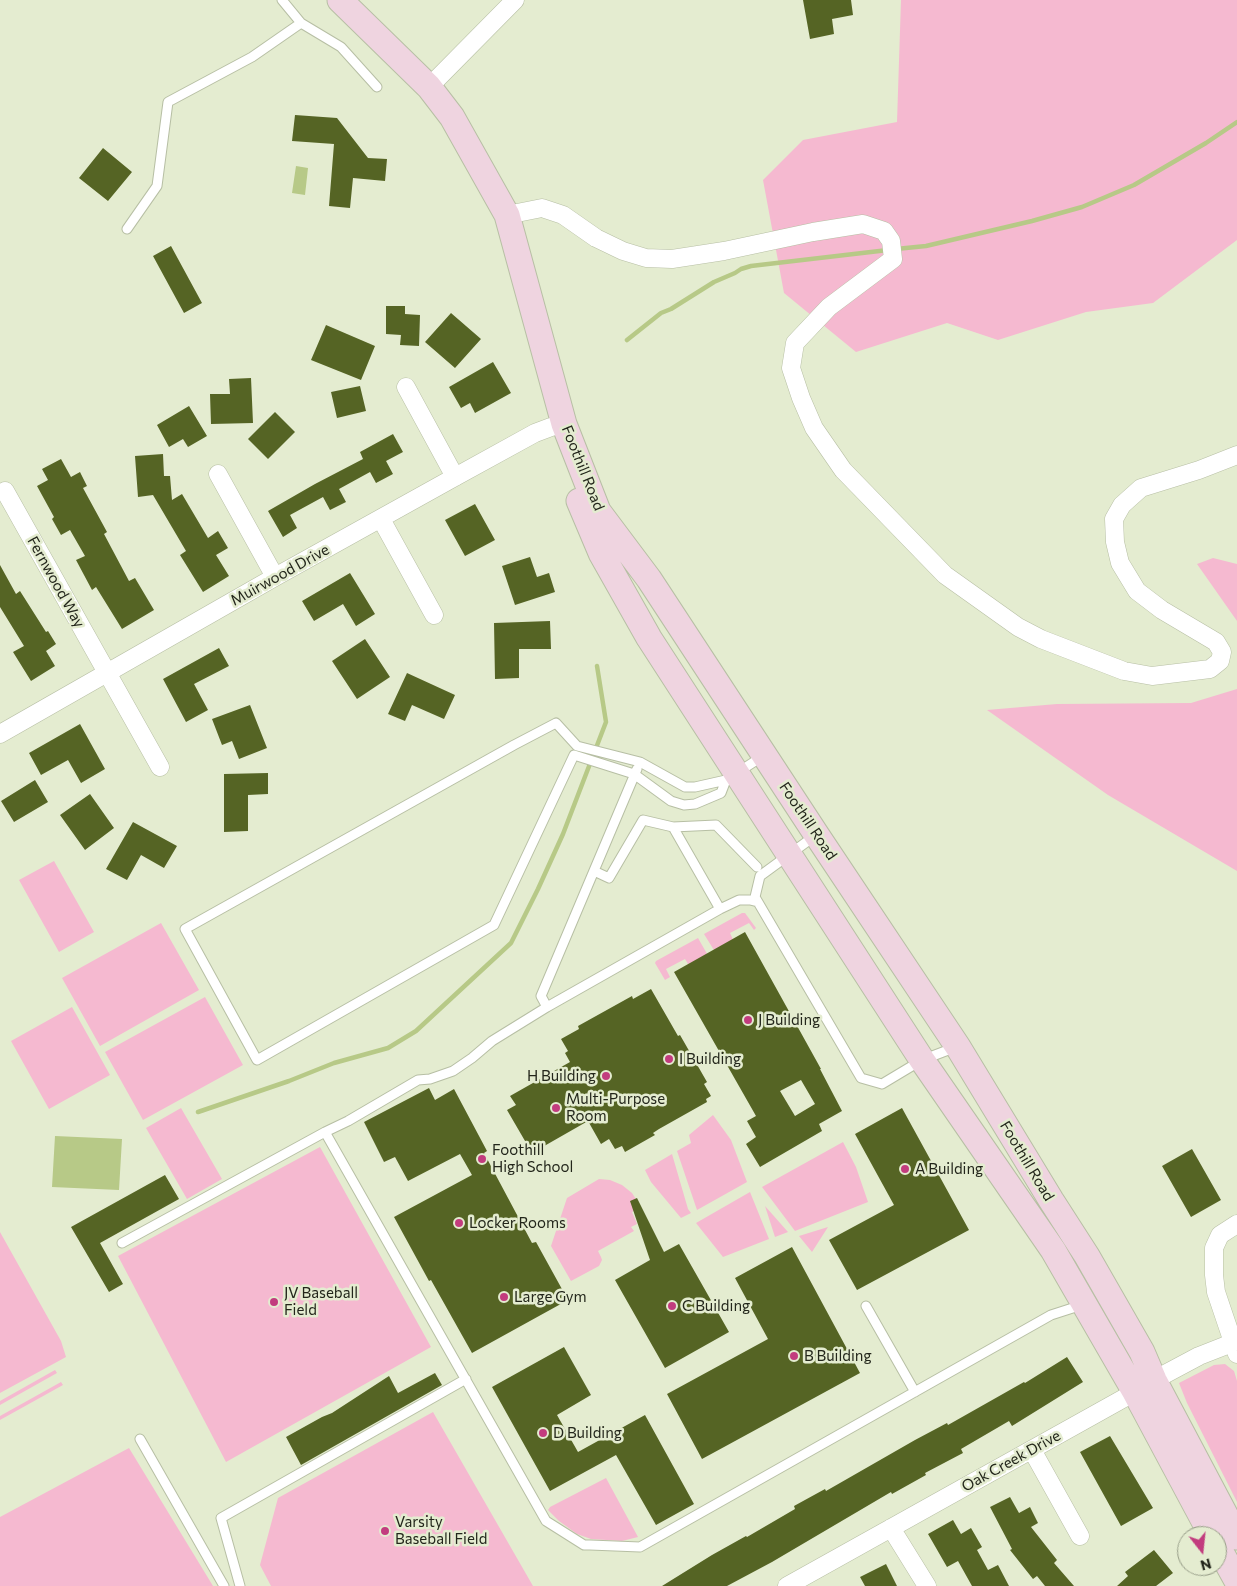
<!DOCTYPE html>
<style>
body{margin:0}
#map{position:relative;width:1237px;height:1586px;overflow:hidden;background:#e4ecd0;font-family:Commissioner,sans-serif}
canvas{display:block}
.north{position:absolute;left:1177px;top:1526px;width:50px;height:50px;box-sizing:border-box;background:#e4ecd0;border:1px solid #979d88;border-radius:50%;rotate:164deg;font-size:14px;font-weight:700;line-height:20px;text-align:center;color:#23261b}
.north::after{content:'';display:block;margin:auto;width:18px;height:22px;background:#c23c7e;clip-path:polygon(50% 0,100% 100%,50% 72%,0 100%)}
</style>
<div id="map">
<canvas width="1237" height="1586"></canvas>
<div class="north">N</div>
</div>
<script>
const ctx = document.querySelector('canvas').getContext('2d');
ctx.lineJoin = 'round';
function paint(path, color) { ctx.fillStyle = color; ctx.fill(path, 'evenodd'); }
const toPath = rows => new Path2D(rows.map(r => 'M' + r).join(''));
function trace(path, color, width, dash) { ctx.strokeStyle = color; ctx.lineWidth = width; ctx.lineCap = dash ? 'butt' : 'round'; ctx.setLineDash(dash || []); ctx.stroke(path); }
function write(font, color, halo, rows, align = 'center') {
  ctx.font = font + ' Commissioner,sans-serif'; ctx.lineWidth = 5; ctx.setLineDash([]); ctx.textBaseline = 'middle'; ctx.strokeStyle = halo; ctx.fillStyle = color; for (const [text, x, y, turn = 0] of rows) {
    ctx.save(); ctx.translate(x, y); ctx.rotate((+turn || 0) * Math.PI / 180); ctx.textAlign = isNaN(turn) ? turn : align; if (halo) ctx.strokeText(text, 0, 0); ctx.fillText(text, 0, 0); ctx.restore();
  }
}
const green = toPath([
 [901,0,1237,0,1237,240,1153,303,1086,312,998,340,947,323,856,352,784,293,763,180,803,140,897,122],
 [1213,558,1237,564,1237,621,1197,564],
 [1237,689,1237,871,1108,795,987,710,1057,704,1191,703],
 [54,861,94,932,59,952,19,880],
 [742,913,745,913,756,928,754,930,749,923,730,933,735,944,717,955,704,934],
 [161,923,199,990,100,1046,62,978],
 [698,938,710,959,691,969,685,959,666,969,670,977,665,980,655,963,656,961],
 [205,997,243,1065,143,1120,105,1052],
 [72,1007,110,1075,49,1109,11,1041],
 [181,1108,222,1179,187,1199,146,1128],
 [713,1115,731,1140,747,1182,697,1210,677,1151,691,1143,689,1135],
 [843,1142,856,1167,868,1202,795,1231,762,1187],
 [320,1147,431,1347,226,1462,118,1256],
 [672,1154,688,1209,691,1213,681,1218,651,1182,645,1170],
 [599,1179,610,1180,622,1185,632,1193,641,1207,632,1212,637,1224,631,1227,634,1231,598,1251,601,1257,602,1260,599,1266,571,1281,551,1246,567,1198],
 [750,1192,769,1239,723,1257,696,1223],
 [765,1206,788,1232,775,1237],
 [828,1227,812,1252,799,1236],
 [0,1232,61,1341,66,1357,0,1393],
 [1225,1364,1234,1371,1237,1381,1237,1502,1187,1403,1179,1383,1214,1365],
 [55,1370,57,1373,0,1405,0,1401],
 [61,1382,63,1385,0,1420,0,1416],
 [433,1412,533,1586,271,1586,260,1565,278,1498],
 [129,1448,213,1586,0,1586,0,1517],
 [606,1478,638,1537,622,1541,591,1539,577,1534,559,1521,548,1510,550,1507]
]);
const water = toPath([
 [296,166,308,168,305,195,292,193],
 [55,1136,122,1139,119,1190,52,1187]
]);
const stream = toPath([
 [896,249,926,246,1032,221,1082,207,1134,185,1206,143,1237,122],
 [627,340,661,313,671,309,714,282,735,273,741,269,751,266,888,250],
 [198,1112,289,1081,334,1063,388,1048,416,1031,511,943,538,889,563,834,606,722,597,666]
]);
const building = toPath([
 [803,0,851,0,853,15,832,19,834,34,810,39],
 [295,115,337,118,368,158,387,159,385,181,353,178,350,208,329,206,334,144,292,141],
 [103,148,132,172,108,201,79,178],
 [171,246,202,303,184,313,153,256],
 [386,306,405,306,405,314,420,315,419,346,400,345,401,335,386,334],
 [451,313,481,339,455,368,425,342],
 [326,325,375,346,361,380,311,360],
 [493,362,511,393,475,413,470,403,461,408,449,387],
 [251,378,253,423,211,424,210,394,230,394,229,379],
 [360,386,366,411,337,418,331,392],
 [189,406,207,436,188,447,183,439,169,447,157,425],
 [275,412,295,432,268,459,248,439],
 [393,434,403,452,386,461,393,474,376,483,370,472,339,489,346,502,330,510,323,497,290,515,297,528,283,537,268,511,315,484,363,459,360,452],
 [163,454,164,476,170,476,172,500,182,494,208,538,218,531,228,548,216,555,229,576,203,592,180,555,186,551,153,495,138,497,135,456],
 [61,459,71,477,80,472,87,486,83,488,107,532,104,534,129,581,135,578,154,610,122,629,96,587,92,590,76,560,85,556,70,530,61,535,52,519,54,517,37,486,48,480,42,469],
 [475,504,495,540,465,556,445,520],
 [530,557,537,577,549,573,555,592,515,605,502,566],
 [0,565,16,594,20,591,46,632,48,631,56,644,46,651,55,666,31,681,13,652,24,646,0,607],
 [350,573,375,614,356,626,343,604,314,621,302,601],
 [550,621,551,649,519,649,519,678,495,679,494,623],
 [365,639,390,677,357,699,332,661],
 [219,648,229,666,194,684,208,710,186,722,163,679],
 [407,673,455,695,444,719,412,705,405,721,388,714],
 [250,705,267,748,239,759,232,741,222,745,212,719],
 [80,724,105,769,81,783,68,760,41,775,29,753],
 [268,773,268,794,248,795,248,831,224,832,224,774],
 [35,780,48,802,14,822,1,801],
 [90,794,114,828,85,850,60,815],
 [133,822,177,846,164,868,141,855,127,880,106,869],
 [745,932,821,1069,820,1069,842,1111,819,1124,822,1131,760,1167,746,1144,756,1137,747,1121,756,1116,674,972],
 [801,1080,815,1104,795,1116,780,1091],
 [651,989,678,1036,680,1035,707,1082,704,1084,711,1096,706,1099,707,1102,659,1129,653,1133,655,1135,625,1152,622,1146,615,1149,609,1139,601,1144,588,1121,532,1153,507,1110,516,1105,510,1096,570,1062,565,1053,568,1051,561,1039,579,1029,578,1026,632,996,633,999],
 [429,1088,435,1100,454,1089,487,1151,484,1153,532,1243,536,1242,568,1300,472,1353,431,1280,429,1281,394,1217,472,1175,460,1154,408,1181,395,1157,384,1162,364,1122],
 [902,1108,969,1230,857,1290,829,1240,894,1205,855,1134],
 [1192,1149,1221,1200,1191,1217,1162,1166],
 [165,1175,179,1199,100,1243,123,1284,109,1292,71,1227],
 [637,1198,664,1252,679,1244,729,1332,665,1368,615,1280,650,1260,630,1201],
 [792,1247,860,1373,702,1459,667,1394,768,1339,735,1278],
 [564,1347,591,1395,557,1415,578,1452,645,1415,694,1504,656,1525,616,1455,550,1491,492,1387],
 [1067,1357,1083,1382,1012,1426,1009,1421,961,1449,963,1453,925,1473,926,1475,892,1494,891,1492,772,1562,727,1586,662,1586,712,1555,746,1536,747,1537,795,1509,794,1506,825,1489,826,1491,915,1440,947,1423,948,1425,1024,1382,1025,1383],
 [435,1373,442,1385,301,1465,286,1437,322,1417,332,1413,389,1376,398,1393],
 [1110,1436,1153,1508,1121,1526,1080,1452],
 [1010,1497,1019,1513,1030,1507,1038,1523,1031,1527,1057,1560,1054,1563,1074,1586,1045,1586,1037,1576,1033,1579,1010,1550,1012,1549,990,1507],
 [953,1520,961,1534,971,1528,982,1547,977,1550,988,1570,998,1565,1009,1586,972,1586,958,1561,947,1567,928,1534],
 [1154,1550,1173,1573,1156,1586,1117,1586,1128,1576,1125,1572],
 [886,1564,897,1586,865,1586,860,1577]
]);
const lane = toPath([
 [301,23,341,47,377,87],
 [127,229,157,186,168,102,252,57,301,23,282,0],
 [637,769,541,996,547,1007,720,909,673,827],
 [726,780,721,793,695,804,684,805,671,801,634,774,574,755,494,925,257,1060,185,929,514,745,556,723,577,746,640,762,685,787,695,787,726,780,763,756],
 [816,835,760,876,755,897,861,1078,882,1084,922,1060,956,1047],
 [594,871,609,878,643,820,673,827,716,825,757,867],
 [720,909,739,900,750,900,758,902],
 [325,1132,348,1121,418,1080,430,1079,453,1071,472,1058,492,1041,547,1007],
 [122,1243,325,1132,546,1521,584,1545,590,1545,640,1547,1051,1315,1082,1305],
 [866,1306,915,1392],
 [140,1439,224,1586],
 [240,1586,221,1518,466,1379]
]);
const street = toPath([
 [429,87,515,0],
 [507,215,542,208,563,215,596,238,623,251,646,258,672,259,724,251,813,232,863,224,884,231,891,241,893,259,829,307,795,343,791,368,801,398,814,428,843,470,945,575,1018,627,1041,639,1124,671,1152,676,1210,669,1220,661,1222,652,1216,642,1162,610,1137,591,1120,563,1115,542,1114,519,1122,505,1141,488,1199,470,1237,455],
 [406,387,455,477],
 [218,474,275,577],
 [5,491,160,767],
 [381,519,434,615],
 [0,734,275,577,455,477,535,433,551,427,564,424],
 [1237,1224,1220,1235,1214,1248,1214,1275,1216,1292,1237,1354],
 [1032,1450,1080,1536],
 [891,1528,927,1586],
 [787,1586,1135,1392,1154,1380,1199,1356,1237,1341]
]);
const secondary = toPath([
 [340,0,429,87,452,117,507,215,564,424,598,511,649,579,816,834,958,1047,1051,1200,1087,1256,1142,1352,1154,1380,1237,1537],
 [579,501,601,553,649,638,922,1060,1053,1250,1135,1392,1212,1536],
 [1217,1545,1237,1581]
]);
const markers = [
 [748,1020,5,"#c23c7e"],
 [669,1059,5,"#c23c7e"],
 [606,1076,5,"#c23c7e"],
 [556,1108,5,"#c23c7e"],
 [482,1159,5,"#c23c7e"],
 [905,1169,5,"#c23c7e"],
 [459,1223,5,"#c23c7e"],
 [504,1297,5,"#c23c7e"],
 [274,1302,5,"#c23c7e"],
 [672,1306,5,"#c23c7e"],
 [794,1356,5,"#c23c7e"],
 [543,1433,5,"#c23c7e"],
 [385,1531,5,"#c23c7e"]
];
const streetNames = [
 ["Foothill Road",583,468,68],
 ["Muirwood Drive",280,575,-29],
 ["Fernwood Way",56,582,61],
 ["Foothill Road",808,821,56],
 ["Foothill Road",1027,1161,59],
 ["Oak Creek Drive",1011,1461,-29]
];
const poiNames = [
 ["J Building",758,1020],
 ["I Building",679,1059],
 ["H Building",596,1076,"right"],
 ["Multi-Purpose",566,1099],
 ["Room",566,1116],
 ["Foothill",492,1150],
 ["High School",492,1167],
 ["A Building",915,1169],
 ["Locker Rooms",469,1223],
 ["JV Baseball",284,1293],
 ["Field",284,1310],
 ["Large Gym",514,1297],
 ["C Building",682,1306],
 ["B Building",804,1356],
 ["D Building",553,1433],
 ["Varsity",395,1522],
 ["Baseball Field",395,1539]
];
paint(green, '#f5b9d0');
paint(water, '#b7c987');
trace(stream, '#b7c987', 4.5);
paint(building, '#556424');
trace(lane, '#b7bfa4', 11);
trace(street, '#b7bfa4', 19);
trace(secondary, '#b7bfa4', 27);
trace(lane, '#fff', 9);
trace(street, '#fff', 18);
trace(secondary, '#efd4e0', 25);
for (const [x, y, r, color] of markers) { const dot = new Path2D(); dot.arc(x, y, r, 0, 2 * Math.PI); ctx.fillStyle = color; ctx.fill(dot); trace(dot, '#e4ecd0', 2); }
write('15px', '#23261b', '#e4ecd0', streetNames);
write('15px', '#23261b', '#e4ecd0', poiNames, 'left');
</script>
